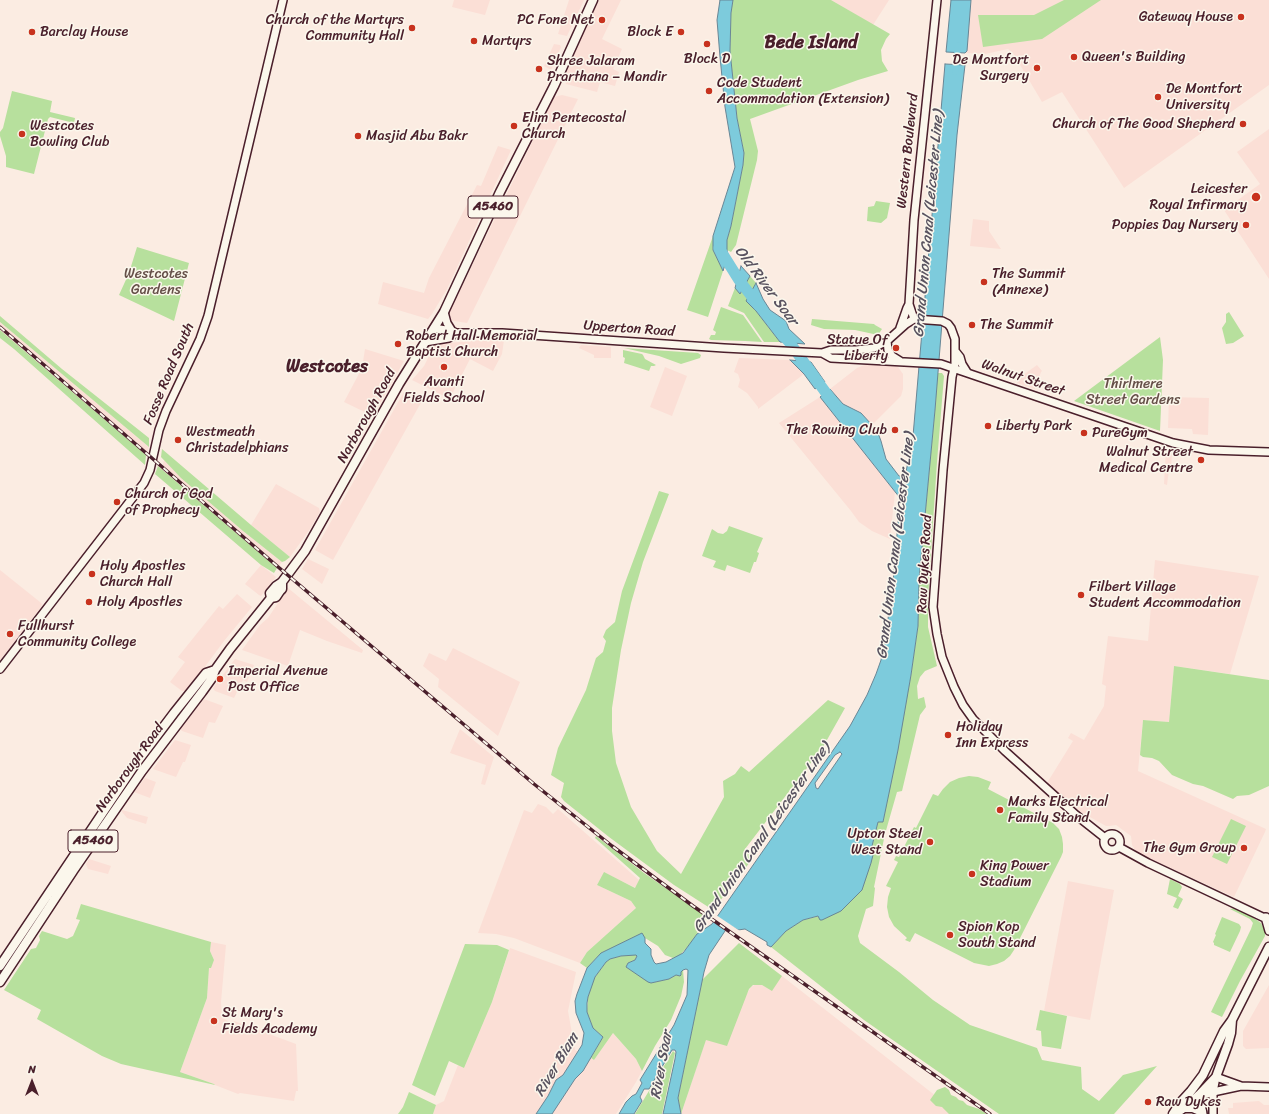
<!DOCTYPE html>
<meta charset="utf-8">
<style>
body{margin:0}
#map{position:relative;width:1269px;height:1114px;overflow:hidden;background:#fbece2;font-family:Sriracha,sans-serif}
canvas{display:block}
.north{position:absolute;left:12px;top:1062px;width:40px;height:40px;-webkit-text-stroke:3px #fbf7ec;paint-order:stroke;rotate:0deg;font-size:11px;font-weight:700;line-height:16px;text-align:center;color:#4a1f2b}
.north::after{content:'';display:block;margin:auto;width:14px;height:18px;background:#4a1f2b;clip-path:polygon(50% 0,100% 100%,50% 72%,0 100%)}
</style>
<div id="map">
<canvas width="1269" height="1114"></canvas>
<div class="north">N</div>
</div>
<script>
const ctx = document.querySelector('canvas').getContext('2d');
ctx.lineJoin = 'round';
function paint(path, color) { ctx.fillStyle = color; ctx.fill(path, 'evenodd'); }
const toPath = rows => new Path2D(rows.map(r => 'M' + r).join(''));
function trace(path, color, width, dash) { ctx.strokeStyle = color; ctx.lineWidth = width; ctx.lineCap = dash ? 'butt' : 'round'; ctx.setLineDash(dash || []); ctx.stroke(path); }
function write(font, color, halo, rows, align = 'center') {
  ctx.font = font + ' Sriracha,sans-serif'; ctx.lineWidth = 3; ctx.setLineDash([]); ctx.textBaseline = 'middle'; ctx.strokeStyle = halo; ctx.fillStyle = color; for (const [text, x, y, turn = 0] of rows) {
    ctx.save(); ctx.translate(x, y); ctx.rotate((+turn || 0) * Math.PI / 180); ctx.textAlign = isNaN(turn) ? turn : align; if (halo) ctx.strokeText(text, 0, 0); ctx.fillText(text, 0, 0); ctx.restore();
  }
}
const built = toPath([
 [454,0,490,0,485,15,452,7],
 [569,0,584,0,567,36,558,34],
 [599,0,621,0,602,39,622,49,613,69,619,72,615,86,600,82,597,92,566,84,563,75],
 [831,0,889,0,873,25],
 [971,0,1269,0,1269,85,1124,188,1062,92,1042,102,1013,53,1008,49,985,54,966,53],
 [554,44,560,45,561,47,551,70,544,66],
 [562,95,578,99,467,323,448,320,447,317,554,97],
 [1269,129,1269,279,1224,210,1260,184,1237,152],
 [498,146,511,150,447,289,432,314,428,319,378,304,383,282,424,293,429,278,477,185,481,186],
 [973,219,989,221,989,231,1001,249,970,246],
 [0,322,149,447,146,455,0,330],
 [497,339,504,340,502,354,493,371,470,359,450,398,448,398,412,380,424,366,435,344],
 [581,345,611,347,611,358,594,358,594,355,579,348],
 [365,349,404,361,373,416,344,402,362,368],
 [739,358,790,360,804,374,758,409,758,407,747,393,738,387,740,380,738,374,734,372],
 [869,364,894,365,898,367,903,374,903,389,901,396,872,425,860,413,843,404,830,389,857,368,862,366],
 [1037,365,1042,371,1041,372,1035,389,1017,383,1019,378],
 [665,367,687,376,672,416,650,407],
 [405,390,423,399,333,560,315,550],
 [820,397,895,492,890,539,872,531,859,522,851,511,779,423],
 [1169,397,1209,398,1208,435,1193,434,1192,429,1168,428],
 [1166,449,1172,451,1171,469,1169,469,1167,485,1164,484],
 [164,460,182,478,243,531,282,562,277,568,162,469],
 [276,484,319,508,320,512,310,529,290,557,251,525],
 [308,559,329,569,322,584,302,569],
 [1155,560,1259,576,1230,674,1174,666,1169,722,1143,720,1138,771,1266,829,1265,832,1234,897,1142,855,1135,850,1132,845,1131,836,1116,825,1109,826,1106,826,1081,812,1047,783,1073,741,1068,738,1071,733,1084,740,1104,706,1106,686,1102,684,1108,636,1148,641],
 [261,565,276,577,261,596,259,595,245,584],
 [0,570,40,602,42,604,41,607,0,660],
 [288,588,363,650,362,653,327,641,300,630,288,666,242,650,260,625,268,618],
 [237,594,252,607,224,641,187,691,182,691,170,682,185,662,178,657,219,606,223,609],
 [453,648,520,682,498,736,438,687,439,679,423,666,429,653,446,661],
 [235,659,254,665,247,682,243,680,234,698,215,691,213,688],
 [204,699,223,706,215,723,209,722,203,738,182,731,180,729],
 [460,729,494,757,485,785,481,784,486,765,450,753],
 [175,740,191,745,185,762,183,762,176,777,153,769],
 [145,778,156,782,150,798,134,792],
 [538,804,546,807,553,814,558,809,639,880,636,888,604,873,597,885,631,901,636,908,587,952,580,963,514,938,496,934,478,933,524,810,532,813],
 [122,810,148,817,146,824,127,818,122,812],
 [89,859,111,866,108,874,88,869,86,864],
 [1068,881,1114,890,1090,1020,1044,1011],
 [211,942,226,945,221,1002,222,1018,230,1022,234,1021,296,1044,298,1091,296,1091,294,1101,240,1093,238,1094,215,1085,214,1084,180,1072,207,998,209,968,214,960,210,951],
 [510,948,576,972,568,1011,575,1050,594,1060,613,1033,636,1059,642,1071,636,1082,616,1114,433,1114,436,1105,444,1101,458,1065,464,1068,492,1002],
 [782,976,959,1114,681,1114,706,1039,746,995,751,987,756,984,762,985,772,990],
 [1269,985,1269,1048,1246,1049,1243,1046,1243,1031],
 [1259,1101,1264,1105,1269,1105,1269,1114,1229,1114,1228,1108,1233,1108,1233,1103]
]);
const green = toPath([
 [733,0,831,0,890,34,886,39,881,50,882,61,888,71,858,80,750,119,758,151,757,160,736,245,731,252,727,250,727,240,731,226,743,165,744,153,737,118,730,51,731,13],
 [1064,0,1101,0,1042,39,983,47,978,15,1034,15],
 [12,91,52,101,50,112,75,118,74,123,50,117,48,119,34,174,6,167,6,156,0,136,0,132,3,128],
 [876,201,890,203,887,218,881,223,867,221,868,207,874,206],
 [713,236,713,250,723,271,708,317,687,310],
 [137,247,189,263,174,321,119,295,129,273],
 [750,276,756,283,747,301,756,311,780,342,764,342,744,313,728,306,735,288,740,294],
 [721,307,743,315,762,342,745,341,711,340,709,339,711,335,715,335,716,332,713,330],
 [1229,312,1244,336,1233,343,1226,344,1222,328,1226,322,1226,314],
 [0,316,62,369,149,438,149,447,0,322],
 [812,319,874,324,875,325,882,329,878,335,855,330,824,329,811,325],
 [0,330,146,455,145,465,14,349,0,338],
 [1160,337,1163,360,1160,431,1074,401],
 [624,348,698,353,701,355,700,358,681,364,659,356],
 [623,350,642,354,643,355,645,359,656,365,654,366,651,366,649,371,624,363,625,358,623,357],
 [937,373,942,373,944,376,937,462,928,597,928,627,937,666,925,671,920,677,917,686,918,699,924,697,926,707,920,715,902,791,897,792,885,834,874,887,875,888,873,906,866,909,858,936,860,943,899,972,933,1000,970,1025,1037,1048,1042,1060,1081,1067,1082,1089,1099,1101,1123,1075,1157,1066,1114,1114,999,1114,864,1020,771,947,786,931,803,920,841,911,854,897,871,863,870,854,878,822,883,822,911,675,918,626,919,580,935,410],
 [162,449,251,525,290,557,285,561,282,562,243,531,181,478,161,457],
 [158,466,277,568,274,573,261,565,155,474],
 [659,491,669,494,643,562,631,603,621,650,612,708,612,731,616,763,631,807,657,851,681,874,724,797,723,781,735,774,741,766,749,772,828,700,845,708,823,747,745,849,751,853,753,856,750,862,713,910,674,885,609,837,564,801,561,797,564,783,551,775,558,748,586,690,595,661,596,658,603,652,606,641,603,637,606,630,615,622,622,591],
 [729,526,763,538,757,552,759,553,756,562,754,562,750,573,727,565,725,571,713,567,716,561,702,556,712,529,718,533,723,534,727,531],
 [1174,666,1269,680,1269,786,1249,795,1237,796,1233,799,1203,786,1193,784,1172,775,1159,761,1152,758,1143,757,1140,755,1143,720,1169,722],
 [969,776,978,777,991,782,988,789,1053,823,1059,829,1062,837,1063,844,1063,852,1061,857,1014,950,1010,956,1004,961,997,964,989,966,974,963,915,933,910,942,905,940,907,938,894,926,889,917,887,907,888,897,891,888,886,886,898,862,894,860,896,856,899,857,914,827,916,828,933,794,938,796,943,789,950,782,959,778],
 [1231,819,1246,826,1227,864,1212,857],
 [596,836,644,873,706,916,708,919,701,922,697,934,691,943,679,956,673,958,665,955,658,946,645,938,642,934,601,953,587,968,580,963,587,952,636,908,631,901,597,885,604,872,635,888,640,878,595,838],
 [1170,879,1180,884,1182,887,1178,896,1183,899,1178,909,1173,907,1177,898,1167,894],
 [81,904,211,942,210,951,214,960,211,968,209,968,207,998,180,1072,214,1084,215,1085,121,1064,102,1056,37,1019,41,1010,4,990,31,949,36,948,40,940,39,936,42,931,67,939,73,936,80,920,76,919],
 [1235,908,1248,914,1261,923,1265,931,1265,936,1240,981,1222,1017,1211,1012,1251,929,1253,923,1250,919,1230,909],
 [1222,917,1239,924,1241,927,1240,931,1230,952,1214,945,1214,943,1213,942,1216,935,1215,934],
 [739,943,782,976,772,991,762,985,753,985,749,989,727,1046,706,1040,681,1114,678,1098,679,1093,702,980],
 [465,944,497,945,509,950,492,1002,464,1068,449,1061,435,1096,412,1085],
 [629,954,636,954,637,956,635,960,628,963,626,967,651,983,669,979,676,975,680,976,681,972,683,970,684,982,681,996,671,1020,655,1046,642,1071,636,1059,613,1033,594,1060,591,1058,603,1037,593,1028,587,1012,588,997,593,980,606,962,610,959],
 [1040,1010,1067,1016,1061,1049,1042,1046,1041,1031,1036,1030],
 [673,1051,675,1053,662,1114,635,1114],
 [945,1087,949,1090,951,1095,956,1097,959,1100,963,1101,967,1105,979,1109,987,1114,949,1114,942,1107,936,1106,930,1100,937,1090],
 [409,1092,436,1105,433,1114,398,1114,403,1107]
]);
const water = toPath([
 [720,0,733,0,731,13,730,51,737,118,744,153,743,165,731,226,727,240,727,250,728,255,723,271,713,250,713,236,735,167,725,107,720,57,717,20,720,0],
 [951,0,971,0,967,51,965,53,946,52,951,0],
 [945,64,965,65,957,135,935,410,919,580,918,626,911,675,898,750,883,822,878,822,870,854,873,855,871,863,862,890,841,911,822,920,820,920,818,916,803,920,786,931,771,947,767,945,767,942,745,929,738,930,729,925,709,955,704,972,679,1093,678,1098,681,1114,663,1114,675,1059,676,1052,675,1050,672,1050,649,1089,644,1089,640,1097,642,1101,634,1114,619,1114,626,1102,632,1096,636,1094,642,1083,640,1080,674,1025,687,995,688,970,686,969,683,970,681,972,681,975,680,976,676,975,669,979,651,983,648,982,626,967,628,963,635,960,637,956,636,955,621,956,610,959,606,962,595,977,588,997,587,1003,587,1012,593,1028,603,1037,583,1071,575,1079,552,1114,536,1114,548,1096,556,1080,563,1075,582,1045,584,1033,576,1013,575,1001,577,994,587,968,601,953,642,933,645,938,645,943,651,949,651,955,654,962,656,964,666,962,683,953,697,934,712,924,850,726,867,695,876,674,881,660,886,633,893,583,900,498,820,397,830,389,843,404,861,413,872,425,878,433,881,441,886,459,899,476,905,477,913,436,945,64],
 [840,752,842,754,820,786,818,789,816,788,815,783,835,755,840,752],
 [741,266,750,276,740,294,735,288,741,266],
 [756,283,763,299,770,310,786,321,789,329,805,344,780,342,756,311,746,301,756,283],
 [790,360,811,362,825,382,815,389,804,374,790,360]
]);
const pier = toPath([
 [716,915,740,931,738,932,730,927,727,932,712,921]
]);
const canal = toPath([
 [955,72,958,45]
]);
const river = toPath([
 [719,248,739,280,759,306],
 [781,333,790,343,834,404]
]);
const tertiary = toPath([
 [909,304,914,319],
 [444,312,447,323,452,331],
 [434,328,452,331,456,333,502,333,724,348,822,353,831,358,941,364,1173,443,1209,450,1269,452],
 [900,328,907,308,909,304,914,220,937,0],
 [887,341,888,350,892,356,900,361],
 [425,342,449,338,456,333],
 [956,352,960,357,962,364,967,372],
 [822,353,831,350,856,350,874,348,887,341,906,324,914,319,942,321,948,324,951,328,955,339,955,364,952,377,943,470,933,607,937,634,942,657,954,687,963,705,973,719,1005,751,1076,815,1105,838],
 [0,669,144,483,150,470,159,430,166,411,200,339,208,316,283,0],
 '1104 842a8 8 0 1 1 16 0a8 8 0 1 1-16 0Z',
 [1119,847,1148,863,1269,920],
 [1266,917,1265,917,1269,931],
 [1216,1077,1241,1086,1269,1087],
 [1213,1092,1241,1086]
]);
const secondary = toPath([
 [1199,1095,1203,1114],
 [1213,1114,1213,1092,1216,1077]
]);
const primary = toPath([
 [271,598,270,593,276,586,282,582,305,551,399,384,444,312,500,192,554,86,593,0],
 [0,966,134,766,174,713,206,673,215,670],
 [0,982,73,871,142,771,202,692,212,678,215,670,230,649,271,598,276,597,280,591,282,589,282,582],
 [1199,1095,1213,1092],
 [1184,1108,1193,1108,1202,1112],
 [1173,1114,1180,1103,1191,1091,1203,1075,1224,1031,1232,1020,1269,947],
 [1175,1114,1184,1108,1199,1095,1216,1077,1228,1044,1231,1033,1232,1020]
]);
const rail = toPath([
 [0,327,277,566,534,784,612,846,693,906,990,1114]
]);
const markers = [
 [1241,17,4,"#c8321e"],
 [602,20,4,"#c8321e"],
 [412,28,4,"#c8321e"],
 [32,32,4,"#c8321e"],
 [681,32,4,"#c8321e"],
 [474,41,4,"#c8321e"],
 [707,44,4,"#c8321e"],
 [1074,57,4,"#c8321e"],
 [1037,68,4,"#c8321e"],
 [539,69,4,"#c8321e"],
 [709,91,4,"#c8321e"],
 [1158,97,4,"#c8321e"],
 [1243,124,4,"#c8321e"],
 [514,126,4,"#c8321e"],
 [22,134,4,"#c8321e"],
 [358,136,4,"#c8321e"],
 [1256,197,5,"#c8321e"],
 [1246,225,4,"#c8321e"],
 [984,282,4,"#c8321e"],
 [972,325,4,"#c8321e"],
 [398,344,4,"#c8321e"],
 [896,348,4,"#c8321e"],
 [444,367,4,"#c8321e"],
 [988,426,4,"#c8321e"],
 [895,430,4,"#c8321e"],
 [1084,433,4,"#c8321e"],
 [178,440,4,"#c8321e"],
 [1201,460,4,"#c8321e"],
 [117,502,4,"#c8321e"],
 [92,574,4,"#c8321e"],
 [1081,595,4,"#c8321e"],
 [89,602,4,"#c8321e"],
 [10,634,4,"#c8321e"],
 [220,679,4,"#c8321e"],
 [948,735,4,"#c8321e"],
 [1000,810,4,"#c8321e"],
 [930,842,4,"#c8321e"],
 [1244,848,4,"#c8321e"],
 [972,874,4,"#c8321e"],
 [950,935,4,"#c8321e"],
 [214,1021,4,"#c8321e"],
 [1148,1102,4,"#c8321e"]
];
const shields = [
 [493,207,50],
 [93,841,50]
];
const shieldNames = [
 ["A5460",493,207],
 ["A5460",93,841]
];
const poiNames = [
 ["Gateway House",1233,17,"right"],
 ["Church of the Martyrs",404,20,"right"],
 ["Community Hall",404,36,"right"],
 ["PC Fone Net",594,20,"right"],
 ["Barclay House",40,32],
 ["Block E",673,32,"right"],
 ["Martyrs",482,41],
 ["Queen's Building",1082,57],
 ["Block D",707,59,"center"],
 ["De Montfort",1029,60,"right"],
 ["Surgery",1029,76,"right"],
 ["Shree Jalaram",547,61],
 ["Prarthana – Mandir",547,77],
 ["Code Student",717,83],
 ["Accommodation (Extension)",717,99],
 ["De Montfort",1166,89],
 ["University",1166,105],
 ["Elim Pentecostal",522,118],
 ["Church",522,134],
 ["Church of The Good Shepherd",1235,124,"right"],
 ["Westcotes",30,126],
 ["Bowling Club",30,142],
 ["Masjid Abu Bakr",366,136],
 ["Leicester",1247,189,"right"],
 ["Royal Infirmary",1247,205,"right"],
 ["Poppies Day Nursery",1238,225,"right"],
 ["The Summit",992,274],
 ["(Annexe)",992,290],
 ["The Summit",980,325],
 ["Robert Hall Memorial",406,336],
 ["Baptist Church",406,352],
 ["Statue Of",888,340,"right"],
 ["Liberty",888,356,"right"],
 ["Avanti",444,382,"center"],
 ["Fields School",444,398,"center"],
 ["Liberty Park",996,426],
 ["The Rowing Club",887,430,"right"],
 ["Westmeath",186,432],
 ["Christadelphians",186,448],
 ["PureGym",1092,433],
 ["Walnut Street",1193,452,"right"],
 ["Medical Centre",1193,468,"right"],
 ["Church of God",125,494],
 ["of Prophecy",125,510],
 ["Holy Apostles",100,566],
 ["Church Hall",100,582],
 ["Filbert Village",1089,587],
 ["Student Accommodation",1089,603],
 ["Holy Apostles",97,602],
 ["Fullhurst",18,626],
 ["Community College",18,642],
 ["Imperial Avenue",228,671],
 ["Post Office",228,687],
 ["Holiday",956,727],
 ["Inn Express",956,743],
 ["Marks Electrical",1008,802],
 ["Family Stand",1008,818],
 ["Upton Steel",922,834,"right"],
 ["West Stand",922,850,"right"],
 ["The Gym Group",1236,848,"right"],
 ["King Power",980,866],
 ["Stadium",980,882],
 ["Spion Kop",958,927],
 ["South Stand",958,943],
 ["St Mary's",222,1013],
 ["Fields Academy",222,1029],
 ["Raw Dykes",1156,1102]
];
const streetNames = [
 ["Western Boulevard",908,151,-84],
 ["Upperton Road",629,329,4],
 ["Fosse Road South",169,374,-67],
 ["Walnut Street",1023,378,19],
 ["Narborough Road",367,416,-61],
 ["Raw Dykes Road",925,564,-87],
 ["Narborough Road",130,768,-54]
];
const parkNames = [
 ["Westcotes",156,274],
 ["Gardens",156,290],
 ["Thirlmere",1133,384],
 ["Street Gardens",1133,400]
];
const waterNames = [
 ["Grand Union Canal (Leicester Line)",929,224,-85],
 ["Old River Soar",766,286,53],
 ["Grand Union Canal (Leicester Line)",896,546,-83],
 ["Grand Union Canal (Leicester Line)",762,838,-55],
 ["River Biam",557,1065,-59],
 ["River Soar",662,1065,-80]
];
const districtNames = [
 ["Bede Island",811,43],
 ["Westcotes",327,367]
];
paint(built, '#fbdfd6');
paint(green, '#b7e09d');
paint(water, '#7dcbdc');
trace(water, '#698695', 1);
paint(pier, '#fbece2');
trace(canal, '#7dcbdc', 6);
trace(river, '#7dcbdc', 11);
trace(tertiary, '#4a1f2b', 10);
trace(secondary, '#4a1f2b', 10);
trace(primary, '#4a1f2b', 11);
trace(tertiary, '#fbf7ec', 7);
trace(secondary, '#fbf7ec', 7);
trace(primary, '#fbf7ec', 8);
trace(rail, '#4a1f2b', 3.5);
trace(rail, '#fbf7ec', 2, [6]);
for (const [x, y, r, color] of markers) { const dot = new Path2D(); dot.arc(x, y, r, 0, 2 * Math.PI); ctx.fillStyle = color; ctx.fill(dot); trace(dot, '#fbf7ec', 1.5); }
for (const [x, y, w] of shields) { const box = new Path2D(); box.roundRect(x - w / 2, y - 11, w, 22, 3); ctx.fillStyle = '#fbf7ec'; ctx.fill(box); trace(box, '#4a1f2b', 1); }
write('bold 13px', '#4a1f2b', null, shieldNames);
write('14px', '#4a1f2b', '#fbf7ec', poiNames, 'left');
write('14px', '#4a1f2b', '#fbf7ec', streetNames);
write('14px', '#654f48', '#fbf7ec', parkNames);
write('italic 15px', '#595360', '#fbf7ec', waterNames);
write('bold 18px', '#4a1f2b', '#fbf7ec', districtNames);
</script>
